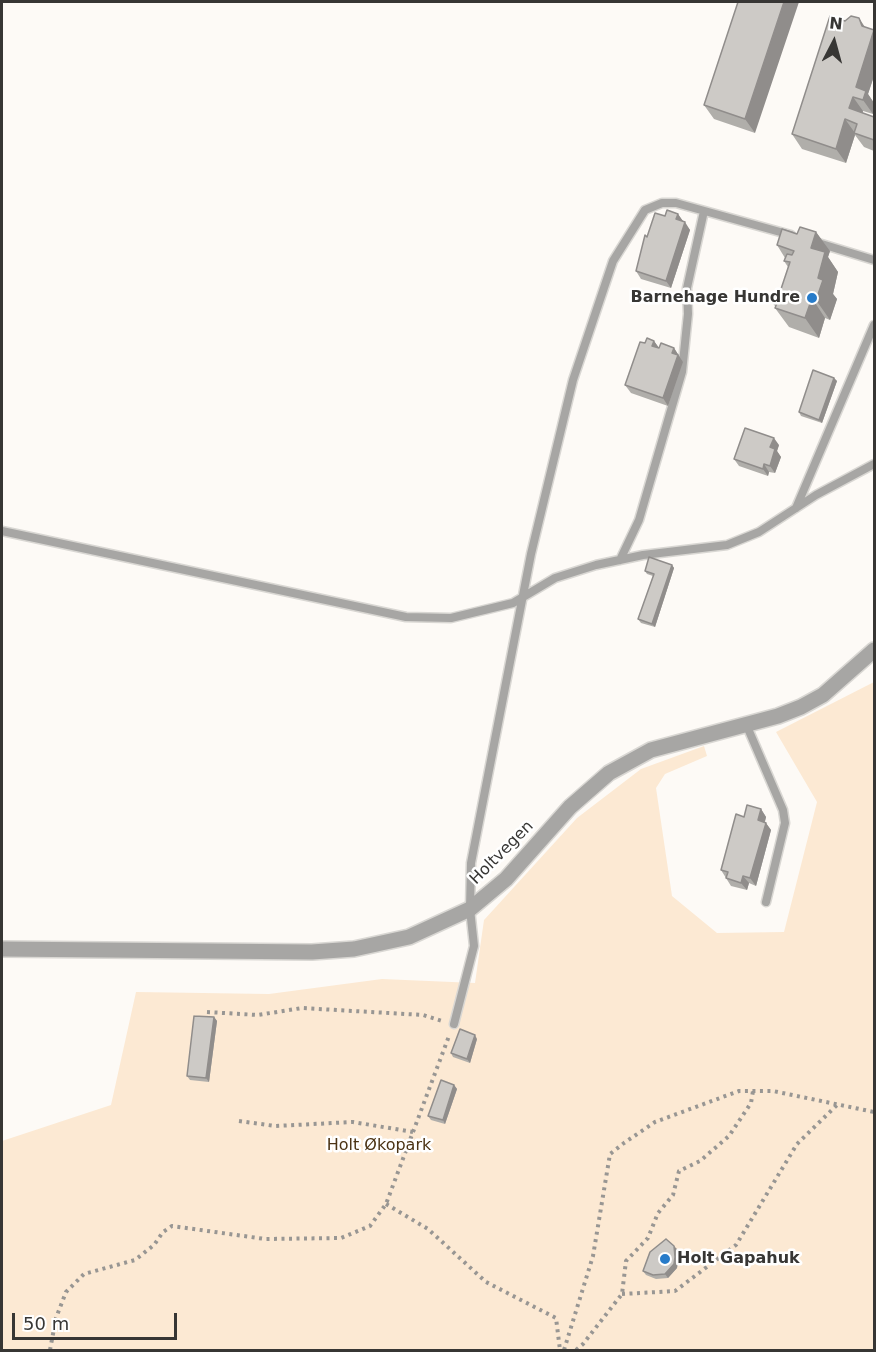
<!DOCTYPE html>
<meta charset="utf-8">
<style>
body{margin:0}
#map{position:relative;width:876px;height:1352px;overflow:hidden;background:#fdfaf6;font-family:"DejaVu Sans",sans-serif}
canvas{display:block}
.frame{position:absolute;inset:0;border:3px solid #373634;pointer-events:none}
.north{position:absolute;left:804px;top:12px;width:60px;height:60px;-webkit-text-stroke:4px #fff;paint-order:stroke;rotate:6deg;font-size:16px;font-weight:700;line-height:24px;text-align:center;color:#373634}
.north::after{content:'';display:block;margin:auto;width:21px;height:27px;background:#373634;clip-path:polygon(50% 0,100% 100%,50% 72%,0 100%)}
.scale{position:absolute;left:12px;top:1313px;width:165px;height:27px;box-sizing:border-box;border:3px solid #373634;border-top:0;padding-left:8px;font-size:18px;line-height:21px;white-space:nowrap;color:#373634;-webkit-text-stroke:4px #fff;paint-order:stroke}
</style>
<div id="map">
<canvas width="876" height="1352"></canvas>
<div class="frame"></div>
<div class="north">N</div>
<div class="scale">50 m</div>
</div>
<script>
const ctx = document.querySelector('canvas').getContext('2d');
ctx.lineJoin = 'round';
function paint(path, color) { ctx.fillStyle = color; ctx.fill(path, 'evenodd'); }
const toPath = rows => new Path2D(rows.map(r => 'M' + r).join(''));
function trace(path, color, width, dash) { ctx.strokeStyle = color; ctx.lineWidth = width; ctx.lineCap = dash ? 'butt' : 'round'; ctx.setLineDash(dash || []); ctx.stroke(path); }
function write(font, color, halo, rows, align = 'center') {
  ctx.font = font + ' "DejaVu Sans",sans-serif'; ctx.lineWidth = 5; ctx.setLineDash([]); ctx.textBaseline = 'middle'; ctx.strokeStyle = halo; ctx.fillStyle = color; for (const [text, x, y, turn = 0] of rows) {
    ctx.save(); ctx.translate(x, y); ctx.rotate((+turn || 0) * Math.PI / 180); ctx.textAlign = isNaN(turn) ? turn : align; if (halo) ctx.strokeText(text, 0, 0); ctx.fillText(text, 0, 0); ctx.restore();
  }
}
const green = toPath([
 [874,682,874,1350,2,1350,2,1141,111,1105,136,992,269,994,382,979,475,983,484,920,577,818,641,769,704,746,707,756,665,774,656,788,672,896,717,933,784,932,817,802,776,732]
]);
const path = toPath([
 [207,1012,258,1015,302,1008,423,1015,442,1021],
 [239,1121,275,1126,353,1122,413,1132],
 [386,1204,428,1229,486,1282,556,1318,560,1350],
 [622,1294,675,1291,736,1245,797,1144,838,1104],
 [50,1350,56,1318,66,1292,84,1274,135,1260,154,1245,163,1232,172,1226,265,1239,341,1238,370,1226,386,1204,449,1036],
 [564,1350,593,1256,610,1154,624,1143,655,1122,739,1091,773,1091,874,1112],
 [576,1350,583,1344,622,1294,626,1261,648,1238,658,1213,673,1195,679,1171,700,1161,729,1136,751,1103,753,1091]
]);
const service = toPath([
 [815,242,874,260],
 [796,508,874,325],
 [2,531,406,617,451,618,513,603,555,578,596,565,643,555,727,545,759,532,816,495,874,464],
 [620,560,639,520,682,372,688,314,687,288,704,211],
 [746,724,783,810,785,823,766,902],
 [454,1024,474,946,470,909,471,863,531,554,573,380,613,261,645,210,662,203,676,203,791,235]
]);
const minor = toPath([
 [2,949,312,952,354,949,409,937,470,909,506,879,570,807,609,773,651,750,778,716,801,707,823,695,874,650]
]);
const wall = toPath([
 [738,2,755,133,714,119,704,105],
 [859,18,865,27,874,30,874,76,868,94,874,103,874,109,873,114,863,111,862,113,874,117,874,151,864,147,855,135,846,163,802,149,792,134],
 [678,214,683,222,690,230,671,288,641,279,636,271,647,237,665,216],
 [816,232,830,251,828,257,838,272,833,294,837,299,830,320,825,318,819,338,789,327,775,308,775,306,771,301,779,295,788,267,784,261,785,258,777,245,797,234],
 [654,341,659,348,674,348,683,362,668,406,631,393,625,385,645,343],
 [834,378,837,381,822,423,801,416,799,412],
 [779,445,777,451,781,457,775,473,769,472,768,476,739,466,734,459],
 [672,565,674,568,655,627,641,623,638,619,653,576,647,574,645,571],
 [761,809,766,817,765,822,771,830,756,886,749,883,747,890,731,886,721,870,744,817],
 [214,1017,217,1021,209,1082,190,1080,187,1076],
 [477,1039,470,1063,453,1057,451,1053],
 [454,1085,457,1089,445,1124,431,1120,428,1116],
 [677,1249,678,1261,677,1268,668,1278,656,1279,646,1275,643,1271]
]);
const shadedWall = toPath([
 [784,2,799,2,755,133,745,119],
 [859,18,868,33,874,31,874,76,868,94,874,103,874,109,873,114,863,100,856,87,862,26],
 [853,97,863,111,859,123,849,108],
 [845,119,855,133,854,133,855,135,846,163,836,149],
 [678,214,683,221,681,227,676,219],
 [685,222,690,230,671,288,666,281],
 [816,232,830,251,828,257,838,272,833,294,837,299,830,320,816,300,818,278,811,248],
 [812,298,825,318,819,338,805,318],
 [654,341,659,348,652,346],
 [674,348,683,362,668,406,663,398],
 [834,378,837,381,822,423,819,420],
 [774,438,779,445,777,451,781,457,775,473,770,466,770,447],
 [764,464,769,472,768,476,763,469],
 [672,565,674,568,655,627,652,624],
 [761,809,766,817,763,828,758,820],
 [766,823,771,830,756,886,750,878],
 [743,876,749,883,747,890,741,883],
 [214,1017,217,1021,209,1082,206,1078],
 [475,1035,477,1039,470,1063,467,1059],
 [454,1085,457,1089,445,1124,443,1120],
 [674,1246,677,1249,678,1261,677,1268,668,1278,665,1274]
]);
const building = toPath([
 [738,2,784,2,745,119,704,105,738,2],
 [830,16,845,21,851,16,859,18,862,26,874,30,856,87,866,91,863,100,853,97,849,108,874,117,874,140,854,133,857,124,845,119,836,149,792,134,830,16],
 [667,210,678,214,676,219,685,222,666,281,636,271,645,235,647,237,655,213,665,216,667,210],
 [800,227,816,232,811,248,825,252,818,278,823,280,816,300,812,298,805,318,775,308,777,303,771,301,774,293,779,295,790,262,784,261,787,254,792,255,794,251,777,245,782,229,797,234,800,227],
 [647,338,654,341,652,346,659,348,661,343,674,348,672,353,678,355,663,398,625,385,640,342,645,343,647,338],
 [813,370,834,378,819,420,799,412,813,370],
 [745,428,774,438,770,447,775,449,770,466,764,464,763,469,734,459,745,428],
 [649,557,672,565,652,624,638,619,654,574,645,571,649,557],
 [747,805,761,809,758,820,766,823,750,878,743,876,741,883,726,878,728,872,721,870,736,814,744,817,747,805],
 [194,1016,214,1017,206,1078,187,1076,194,1016],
 [460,1029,475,1035,467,1059,451,1053,460,1029],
 [441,1080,454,1085,443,1120,428,1116,441,1080],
 [666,1239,674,1246,675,1257,674,1264,665,1274,653,1275,643,1271,650,1252,666,1239]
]);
const markers = [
 [812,298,6,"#277bc9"],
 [665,1259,6,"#277bc9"]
];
const poiNames = [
 ["Barnehage Hundre",800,298],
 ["Holt Gapahuk",677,1259,"left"]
];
const streetNames = [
 ["Holtvegen",502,853,-45]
];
const parkNames = [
 ["Holt Økopark",379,1146]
];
paint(green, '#fce9d3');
trace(service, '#d9d7d3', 11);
trace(minor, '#d9d7d3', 18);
trace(path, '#989693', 4, [3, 4.5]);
trace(service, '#a7a6a4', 8);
trace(minor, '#a7a6a4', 15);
paint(wall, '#b0aeaa');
paint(shadedWall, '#908d8b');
paint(building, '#cdcac6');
trace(building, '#908d8b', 1.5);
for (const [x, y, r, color] of markers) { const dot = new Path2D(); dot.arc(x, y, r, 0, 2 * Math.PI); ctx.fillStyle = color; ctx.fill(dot); trace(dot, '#fff', 2); }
write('bold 16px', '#373634', '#fff', poiNames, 'right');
write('16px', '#373634', '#fff', streetNames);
write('16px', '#4b3314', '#fff', parkNames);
</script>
